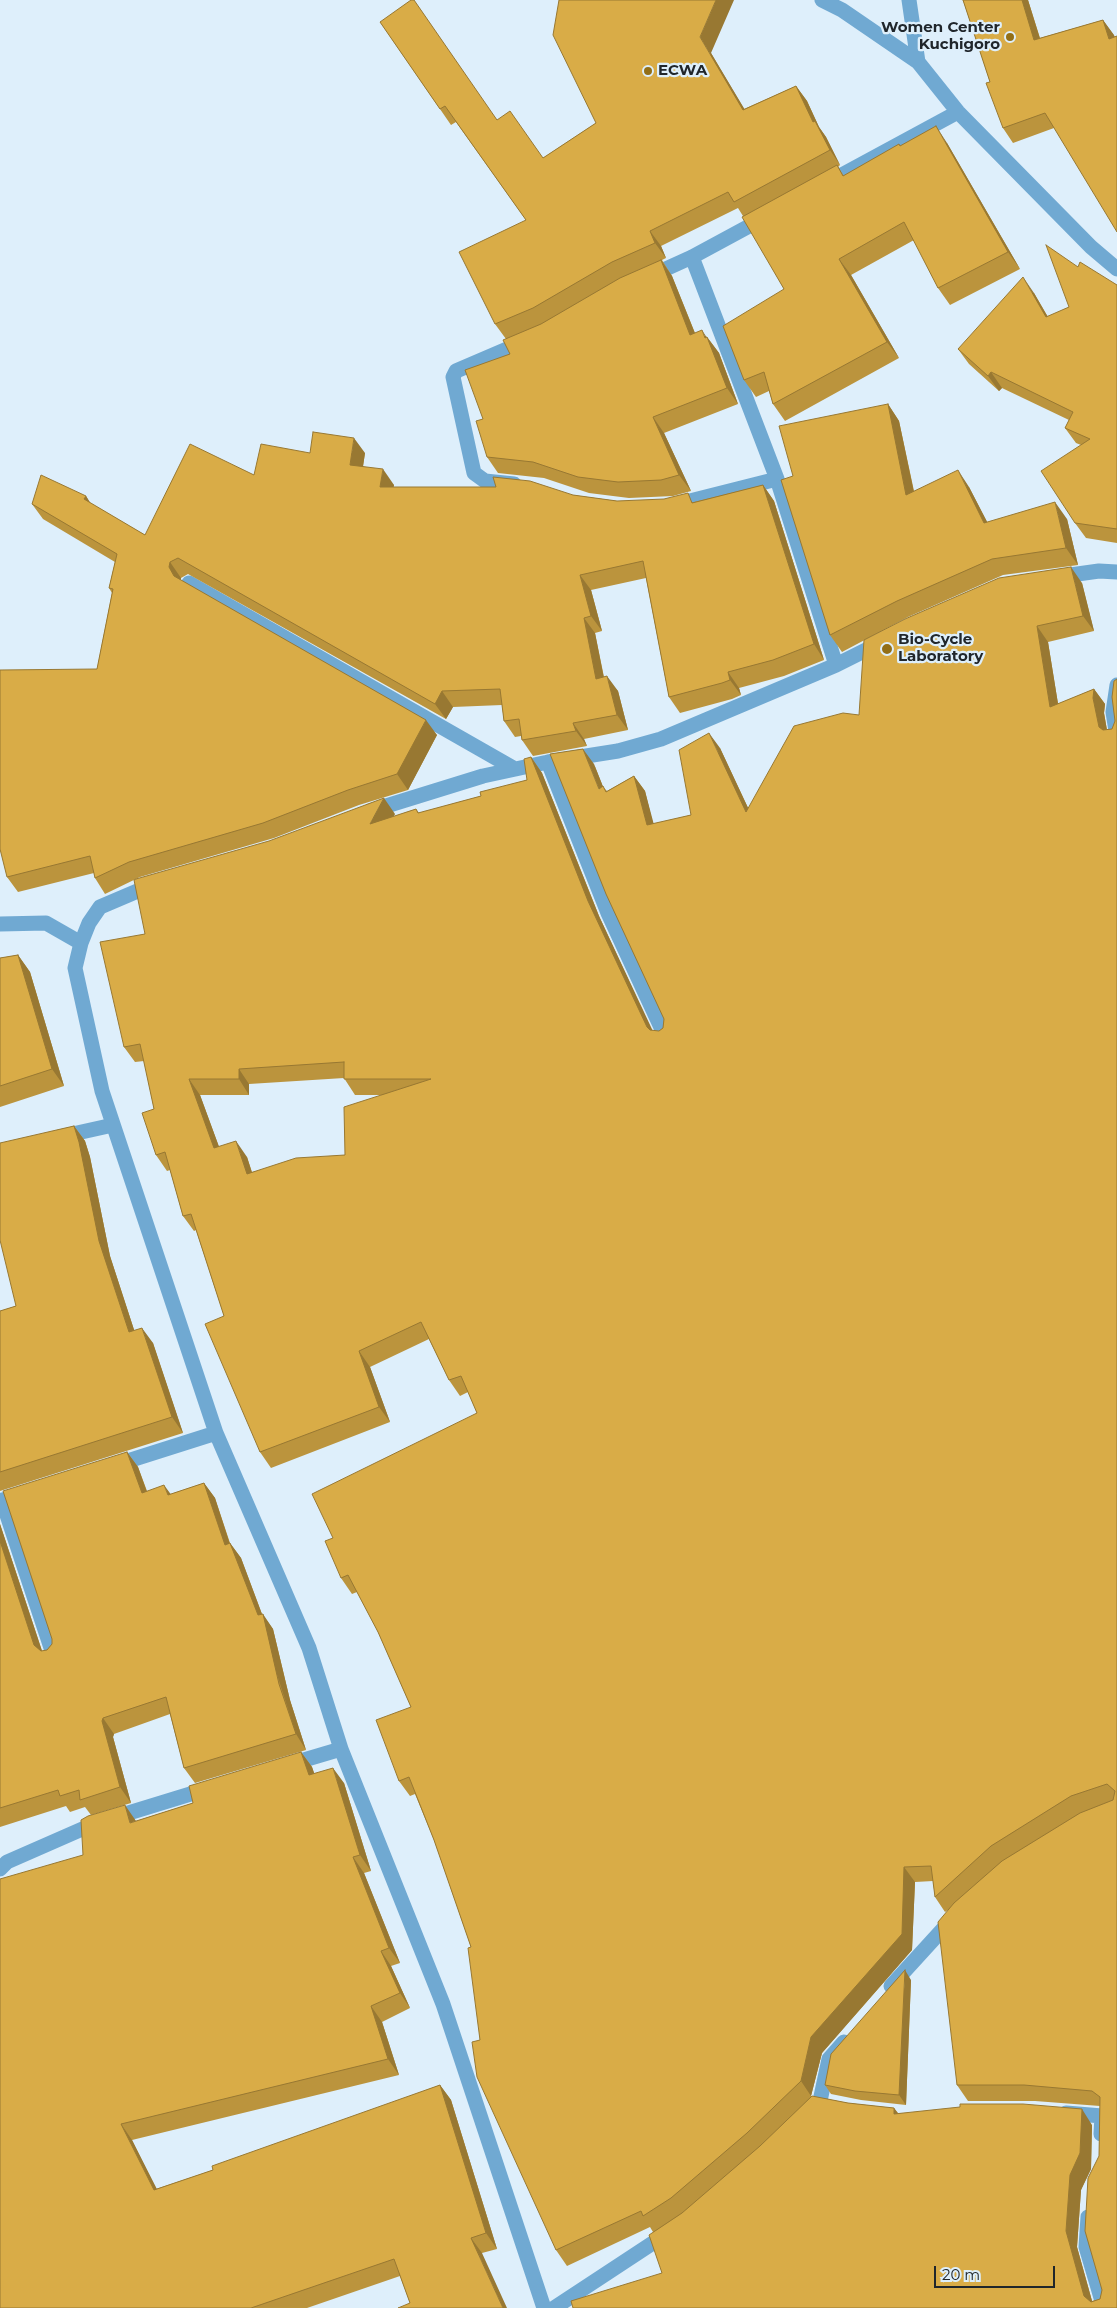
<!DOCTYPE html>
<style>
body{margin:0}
#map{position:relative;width:1117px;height:2308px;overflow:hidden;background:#deeffb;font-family:Montserrat,sans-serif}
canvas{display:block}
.scale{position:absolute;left:934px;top:2266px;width:121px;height:22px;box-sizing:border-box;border:2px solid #20262b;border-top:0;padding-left:6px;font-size:15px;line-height:18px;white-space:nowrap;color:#20262b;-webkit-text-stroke:4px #deeffb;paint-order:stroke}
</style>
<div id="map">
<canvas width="1117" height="2308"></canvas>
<div class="scale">20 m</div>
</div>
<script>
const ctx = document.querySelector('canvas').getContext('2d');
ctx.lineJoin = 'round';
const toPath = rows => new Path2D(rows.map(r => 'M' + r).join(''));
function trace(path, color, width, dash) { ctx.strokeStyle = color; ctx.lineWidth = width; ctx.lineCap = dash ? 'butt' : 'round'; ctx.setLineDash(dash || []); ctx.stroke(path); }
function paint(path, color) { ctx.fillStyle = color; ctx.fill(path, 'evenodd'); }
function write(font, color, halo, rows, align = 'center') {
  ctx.font = font + ' Montserrat,sans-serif'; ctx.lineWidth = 4.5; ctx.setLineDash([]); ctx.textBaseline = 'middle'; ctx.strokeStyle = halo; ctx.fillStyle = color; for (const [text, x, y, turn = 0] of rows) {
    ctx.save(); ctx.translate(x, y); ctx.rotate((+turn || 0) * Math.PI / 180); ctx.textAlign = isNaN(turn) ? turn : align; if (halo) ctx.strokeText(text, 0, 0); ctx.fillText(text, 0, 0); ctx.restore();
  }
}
const minor = toPath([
 [822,0,842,10,918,62,958,112,1091,247,1117,269],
 [909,0,918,62],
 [825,184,958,112],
 [692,257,777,479,836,665],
 [648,277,692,257,766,217],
 [514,484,485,481,474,473,453,377,456,371,526,341],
 [674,505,777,479],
 [1056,577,1099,571,1117,572],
 [189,583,515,769],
 [1117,685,1113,712,1117,737],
 [548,762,608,913,666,1038],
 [370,811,483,776,548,762,618,751,661,739,836,665,882,642],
 [154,884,100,907,89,923,81,943,75,968,102,1091,216,1433,309,1648,341,1749,443,2004,544,2308],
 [0,924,46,923,81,943],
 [59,1137,113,1125],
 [112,1466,216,1433],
 [2,1500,54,1657],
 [0,1501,24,1493],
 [287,1765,341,1749],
 [0,1869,7,1862,96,1823,210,1788],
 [891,1986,953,1918],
 [808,2112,820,2101,829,2059,844,2042],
 [1066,2113,1102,2116,1101,2134],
 [1088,2217,1086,2247,1104,2308],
 [554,2308,668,2233]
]);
const wall = toPath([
 [963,0,1028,0,1040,38,1103,20,1115,37,1054,128,1013,143,1003,128,990,82],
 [380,22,543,158,596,123,711,53,744,109,796,86,807,101,819,127,826,137,840,165,838,167,844,176,900,146,947,143,1020,269,950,305,938,288,914,240,851,275,899,358,785,421,773,404,769,391,756,397,744,380,784,289,743,216,738,208,661,246,666,258,662,260,672,276,695,333,707,337,719,353,738,404,664,433,691,491,673,496,629,498,589,493,544,478,498,473,487,457,483,419,510,354,506,339,495,324,526,220,456,122,451,125],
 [1078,267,1117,285,1117,543,1086,538,1075,523,1081,445,1076,443,1065,428,1069,420,1002,388,999,391,969,364,958,349,1034,293,1048,317,1069,307],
 [888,404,899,421,914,491,969,487,987,522,1067,519,1078,565,1003,575,908,617,842,652,830,635,793,476],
 [310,453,365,453,363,466,394,485,393,487,573,495,617,501,694,502,763,485,774,501,824,660,784,676,739,688,741,695,732,699,680,713,669,697,646,578,591,590,602,631,595,633,604,677,618,691,628,730,584,739,587,746,533,756,522,740,521,736,515,737,504,721,502,705,453,707,446,719,188,574,181,578,181,580,437,735,408,790,359,805,274,838,140,877,105,894,95,878,94,873,18,892,7,877,97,669,112,593,109,588,115,562,43,519,32,504,86,496,90,503,145,535,254,475],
 [1082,583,1094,631,1048,642,1058,704,1094,689,1105,704,1104,713,1107,730,1112,729,1115,721,1117,2308,662,2273,653,2232,650,2227,567,2266,556,2250,480,2040,471,1947,434,1840,415,1794,410,1796,399,1781,411,1707,378,1632,357,1592,352,1594,341,1578,333,1538,477,1413,468,1392,460,1396,449,1380,429,1339,370,1367,390,1422,271,1468,260,1452,224,1316,196,1230,194,1231,183,1216,170,1170,167,1171,156,1155,154,1109,144,1061,135,1062,124,1047,145,934,395,814,393,817,416,809,419,813,481,796,527,780,531,757,542,773,599,916,652,1031,659,1031,663,1028,664,1019,594,764,603,787,607,791,634,776,645,791,653,824,691,815,720,748,748,808,859,715],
 [344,1078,355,1095,382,1095,345,1155,252,1172,247,1157,219,1147,200,1095,249,1095,249,1084],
 [933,1881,935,1897,945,1912,948,1910,957,2085,968,2101,1035,2101,1100,2106,1099,2156,1102,2290,1100,2299,1092,2301,1077,2247,1081,2190,1091,2169,1092,2125,898,2113,894,2108,848,2103,811,2096,822,2053,912,1950,915,1882],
 [18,955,30,972,64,1086,0,1107,0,958],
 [74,1126,85,1141,90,1157,110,1256,134,1330,153,1343,183,1433,0,1491,0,1311,16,1306],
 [127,1452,138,1467,147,1491,171,1494,204,1483,215,1498,230,1543,241,1558,262,1614,273,1629,290,1700,306,1750,195,1783,184,1768,170,1714,114,1734,113,1737,131,1803,91,1815,85,1807,70,1812,66,1806,0,1827,0,1524,42,1651,47,1650,52,1644],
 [301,1752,312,1767,314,1773,344,1783,371,1871,364,1873,400,1963,391,1966,410,2008,382,2022,399,2075,132,2140,156,2189,213,2170,440,2085,451,2100,497,2249,482,2253,410,2303,400,2276,307,2308,0,2308,83,1855,136,1821,193,1803],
 [911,1980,906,2105,861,2100,831,2094,825,2085]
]);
const shadedWall = toPath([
 [716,0,734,0,711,53,754,125,743,110,700,37],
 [1022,0,1028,0,1045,55,1034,40],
 [1103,20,1114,35,1117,45,1109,39],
 [796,86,807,101,819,127,826,137,840,165,830,150,813,122],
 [936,126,947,143,1020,269,1008,252],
 [650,231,661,246,666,258,655,243],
 [839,259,851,275,899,358,887,342],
 [661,260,672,276,702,351,690,335],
 [1023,277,1034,293,1057,333,1046,317],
 [702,330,709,341,707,337,719,353,738,404,727,388],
 [991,372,1002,388,999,391,988,376],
 [888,404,899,421,918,512,906,495],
 [653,417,664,433,691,491,679,475],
 [354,438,365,453,361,480,350,465],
 [383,469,394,485,391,503,380,487],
 [958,470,969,487,996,539,984,523],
 [763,485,774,501,824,660,814,644],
 [86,496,96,512,84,499],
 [1055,502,1067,519,1078,565,1066,548],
 [170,562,181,578,180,583,174,576,169,567],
 [1071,567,1082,583,1094,631,1083,616],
 [580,575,591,590,602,631,591,616],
 [584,618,595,633,607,694,596,679],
 [1037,626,1048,642,1061,722,1050,707],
 [728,672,739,688,741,695,730,680],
 [607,676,618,691,628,730,617,715],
 [1094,689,1105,704,1104,713,1109,742,1099,727,1093,698],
 [442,691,453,707,446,719,435,704],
 [426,720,437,735,408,790,397,774],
 [573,723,584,739,587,746,576,731],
 [709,733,720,748,757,827,746,812],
 [583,749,594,764,610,804,599,789],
 [531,757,542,773,599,916,658,1042,647,1027,588,901],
 [634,776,645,791,658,840,647,825],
 [384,798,395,814,380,839,370,824],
 [18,955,30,972,64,1086,52,1069],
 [239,1069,249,1084,249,1095,239,1079],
 [189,1079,200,1095,225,1163,214,1148],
 [74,1126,85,1141,90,1157,110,1256,140,1348,129,1332,99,1241],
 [236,1141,247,1157,257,1189,247,1174],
 [142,1328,153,1343,183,1433,172,1417],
 [359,1351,370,1367,390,1422,379,1407],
 [127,1452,138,1467,153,1509,142,1493],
 [204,1483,215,1498,235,1560,225,1545],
 [164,1485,175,1500,168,1495],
 [0,1524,45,1660,34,1645,0,1541],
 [230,1543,241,1558,263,1617,263,1614,273,1629,290,1700,306,1750,296,1734,258,1615],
 [103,1718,114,1734,113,1737,131,1803,120,1787,102,1721],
 [301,1752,312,1767,320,1790,309,1775],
 [333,1768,344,1783,371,1871,360,1855],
 [125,1805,136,1821,130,1823],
 [353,1857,364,1873,400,1963,389,1948],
 [904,1867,915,1882,912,1950,822,2053,811,2096,801,2081,811,2037],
 [381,1951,391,1966,410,2008,400,1993],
 [905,1970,911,1980,906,2105,899,2095],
 [371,2006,382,2022,399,2075,388,2059],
 [440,2085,451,2100,497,2249,486,2233],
 [894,2108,905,2123,894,2114],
 [1082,2109,1092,2125,1091,2169,1081,2190,1077,2247,1094,2308,1084,2296,1066,2231,1070,2175],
 [121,2124,132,2140,165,2205,154,2190],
 [471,2238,482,2253,507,2308,503,2308]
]);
const building = toPath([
 [411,0,414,0,497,120,510,111,543,158,596,123,553,35,559,0,716,0,700,37,743,110,796,86,813,122,815,121,830,150,734,202,728,192,650,231,655,243,612,262,533,308,495,324,459,252,526,220,445,106,440,109,380,22,411,0],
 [963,0,1022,0,1034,40,1103,20,1109,39,1117,36,1117,232,1045,113,1003,128,986,83,990,82,963,0],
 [936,126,1008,252,938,288,904,222,839,259,887,342,773,404,764,372,744,380,723,326,784,289,742,217,837,165,843,176,899,144,900,146,936,126],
 [1046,245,1078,267,1080,262,1117,285,1117,529,1075,523,1041,471,1090,439,1065,428,1073,412,991,372,988,376,958,349,1023,277,1046,317,1069,307,1046,245],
 [661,260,690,335,702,330,705,338,707,337,727,388,653,417,679,475,661,480,618,482,578,477,533,462,487,457,476,421,483,419,465,370,510,354,503,340,541,324,620,278,661,260],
 [888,404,906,495,958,470,984,523,1055,502,1066,548,992,559,897,601,830,635,781,480,793,476,779,426,888,404],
 [313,432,354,438,350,465,383,469,380,487,496,487,493,477,530,481,573,495,617,501,664,499,688,493,692,503,763,485,814,644,773,660,728,672,730,680,722,683,669,697,643,561,580,575,591,616,584,618,596,679,607,676,617,715,573,723,576,731,522,740,519,719,504,721,500,689,442,691,435,704,178,558,170,562,169,567,174,576,426,720,397,774,348,790,263,823,129,862,95,878,90,856,7,877,0,849,0,670,97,669,113,589,109,588,117,554,32,504,41,475,86,496,84,499,145,535,190,444,254,475,261,444,310,453,313,432],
 [1071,567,1083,616,1037,626,1050,707,1094,689,1093,698,1099,727,1103,730,1112,729,1115,721,1112,697,1114,681,1117,679,1117,2308,573,2308,571,2301,662,2273,649,2235,682,2213,760,2146,812,2096,848,2103,894,2108,894,2114,960,2107,960,2104,1023,2104,1082,2109,1080,2153,1070,2175,1066,2231,1084,2296,1091,2302,1100,2299,1102,2290,1085,2231,1088,2178,1099,2156,1100,2097,1092,2091,1024,2085,957,2085,938,1922,954,1903,1002,1861,1080,1813,1113,1800,1115,1791,1107,1784,1071,1796,991,1846,935,1897,931,1866,904,1867,902,1934,811,2037,801,2081,747,2133,671,2198,643,2216,641,2211,556,2250,477,2077,472,2042,480,2040,468,1948,471,1947,434,1840,409,1777,399,1781,376,1720,411,1707,378,1632,348,1575,341,1578,325,1541,333,1538,312,1494,477,1413,461,1376,449,1380,421,1322,359,1351,379,1407,260,1452,205,1324,224,1316,191,1214,183,1216,165,1152,156,1155,142,1113,154,1109,140,1044,124,1047,100,942,145,934,134,880,136,879,269,841,384,798,370,824,416,809,418,813,481,796,480,792,527,780,524,759,531,757,588,901,647,1027,650,1030,659,1031,663,1028,664,1019,606,894,550,754,583,749,599,789,603,786,606,792,634,776,647,825,691,815,679,750,709,733,746,812,794,726,843,713,859,715,864,640,905,619,999,578,1071,567],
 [344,1062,344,1079,431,1079,344,1107,345,1155,296,1158,247,1174,236,1141,214,1148,189,1079,239,1079,239,1069,344,1062],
 [18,955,52,1069,0,1086,0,958,18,955],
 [74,1126,79,1142,99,1241,129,1332,142,1328,172,1417,0,1472,0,1311,16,1306,0,1240,0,1143,74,1126],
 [127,1452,142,1493,164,1485,168,1495,204,1483,225,1545,230,1543,258,1615,263,1614,279,1684,296,1734,184,1768,166,1697,103,1718,102,1721,120,1787,80,1800,79,1790,60,1796,58,1790,0,1808,0,1541,34,1645,41,1651,47,1650,52,1644,52,1639,3,1491,127,1452],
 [301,1752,309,1775,333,1768,360,1855,353,1857,389,1948,381,1951,400,1993,371,2006,388,2059,121,2124,154,2190,213,2170,212,2166,440,2085,486,2233,471,2238,503,2308,398,2308,410,2303,394,2259,251,2308,0,2308,0,1879,83,1855,81,1820,88,1816,125,1805,130,1823,193,1803,189,1786,301,1752],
 [905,1970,899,2095,855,2091,825,2085,831,2054,905,1970]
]);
const markers = [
 [1010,37,5,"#936f17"],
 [648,71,5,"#936f17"],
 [887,649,6,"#936f17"]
];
const poiNames = [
 ["Women Center",1000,28,"right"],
 ["Kuchigoro",1000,45,"right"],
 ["ECWA",658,71],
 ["Bio-Cycle",898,640],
 ["Laboratory",898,657]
];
trace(minor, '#70a9d2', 15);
paint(wall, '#bb943d');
paint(shadedWall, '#987832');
paint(building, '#d9ac47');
trace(building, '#987832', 1);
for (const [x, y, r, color] of markers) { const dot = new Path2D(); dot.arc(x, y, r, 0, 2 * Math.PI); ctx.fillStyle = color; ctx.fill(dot); trace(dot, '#deeffb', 2); }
write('bold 15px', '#20262b', '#deeffb', poiNames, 'left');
</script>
